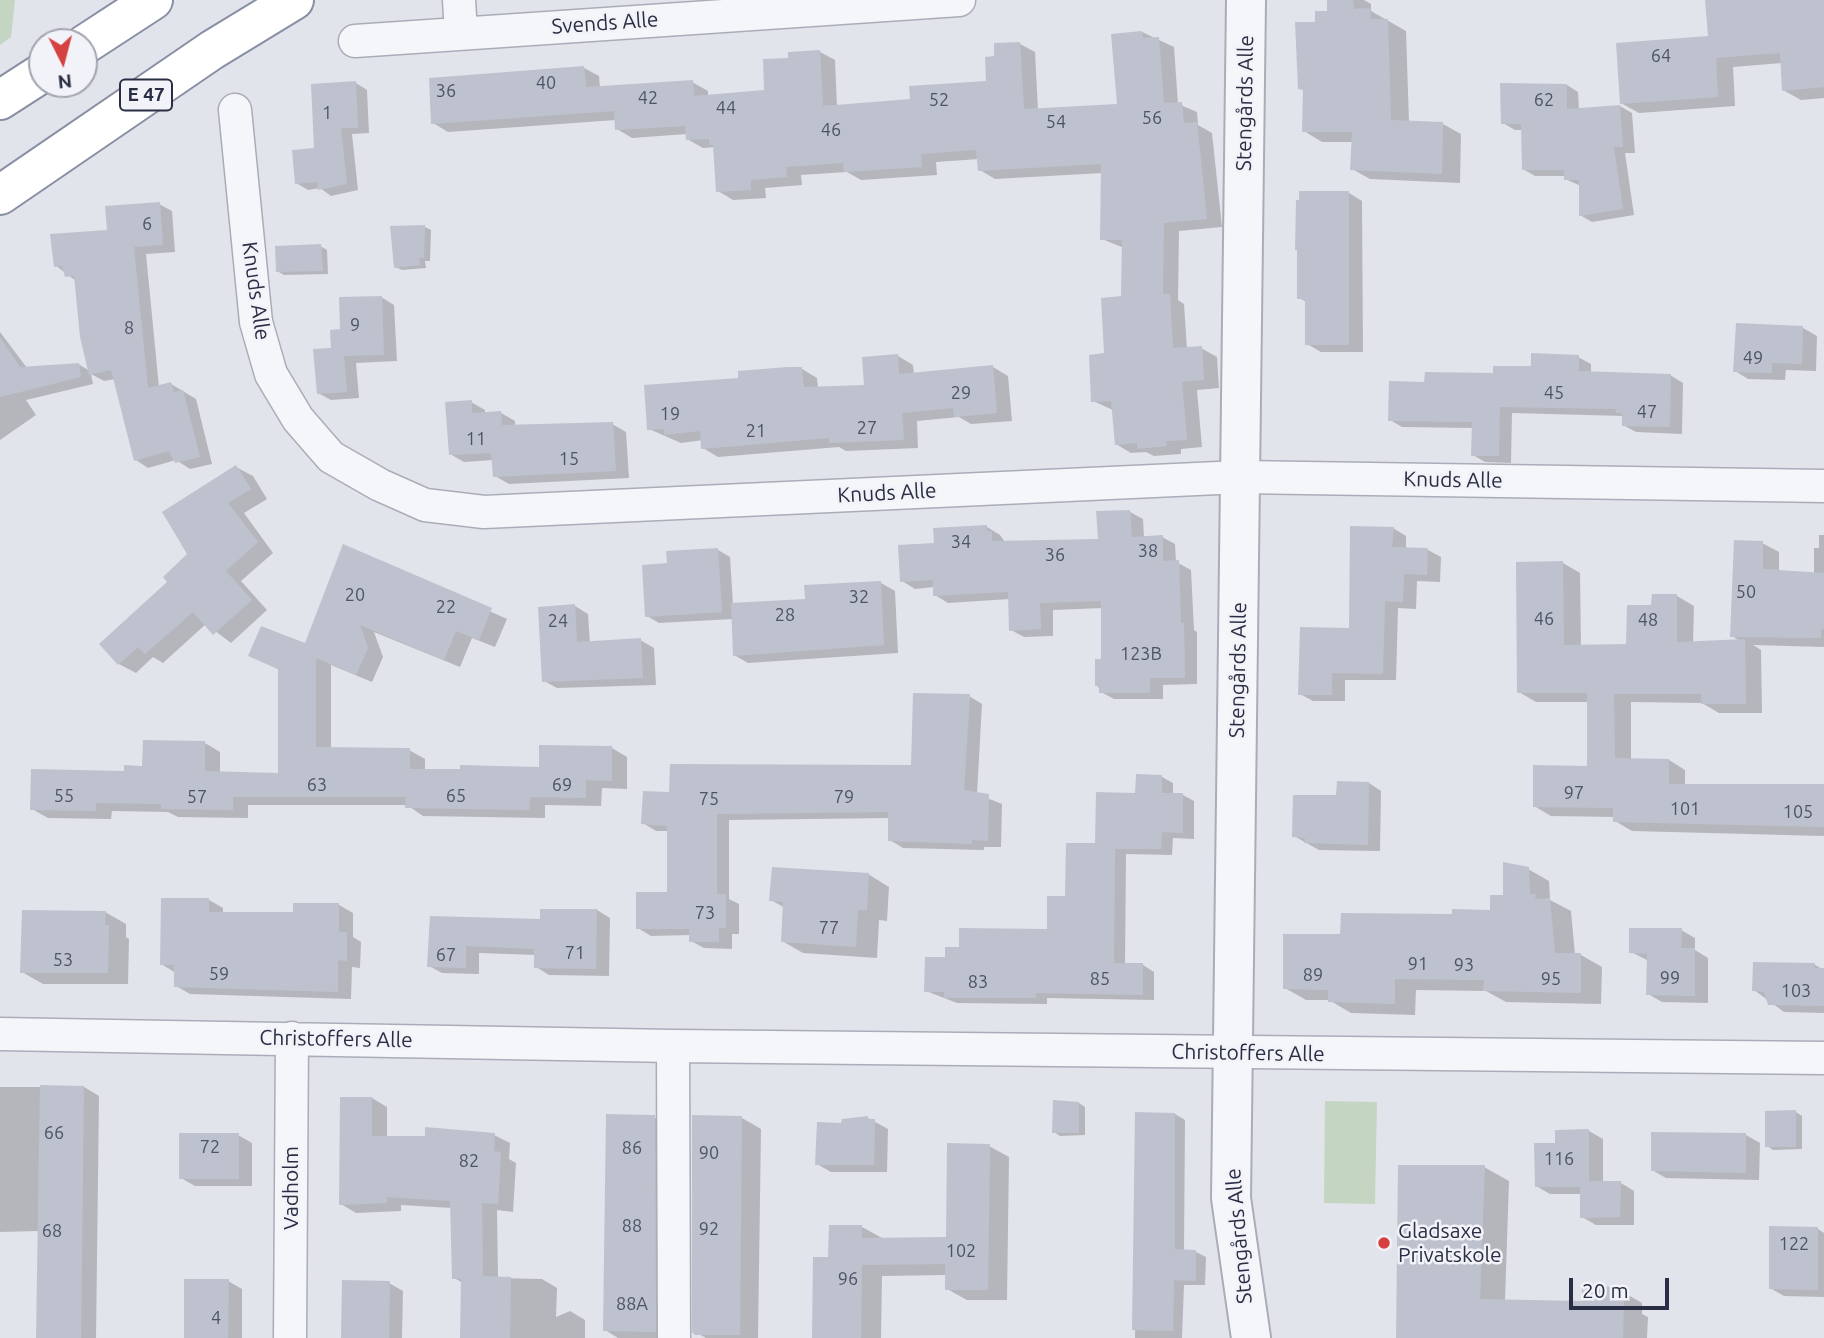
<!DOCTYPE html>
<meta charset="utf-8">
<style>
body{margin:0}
#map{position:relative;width:1824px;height:1338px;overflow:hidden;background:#e2e4eb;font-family:Ubuntu,sans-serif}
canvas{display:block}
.north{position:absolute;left:28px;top:28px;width:70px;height:70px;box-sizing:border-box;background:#f2f3f8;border:2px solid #a2a4b0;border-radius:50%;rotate:174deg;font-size:19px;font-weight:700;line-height:28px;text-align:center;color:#292e44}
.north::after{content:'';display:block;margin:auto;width:24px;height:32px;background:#d64040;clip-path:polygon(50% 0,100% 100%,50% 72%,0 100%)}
.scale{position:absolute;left:1569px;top:1278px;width:100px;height:32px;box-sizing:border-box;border:4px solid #292e44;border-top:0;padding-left:9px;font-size:21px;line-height:24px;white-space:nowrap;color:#292e44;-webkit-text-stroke:5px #f2f3f8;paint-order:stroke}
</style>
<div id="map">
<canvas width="1824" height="1338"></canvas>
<div class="north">N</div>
<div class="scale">20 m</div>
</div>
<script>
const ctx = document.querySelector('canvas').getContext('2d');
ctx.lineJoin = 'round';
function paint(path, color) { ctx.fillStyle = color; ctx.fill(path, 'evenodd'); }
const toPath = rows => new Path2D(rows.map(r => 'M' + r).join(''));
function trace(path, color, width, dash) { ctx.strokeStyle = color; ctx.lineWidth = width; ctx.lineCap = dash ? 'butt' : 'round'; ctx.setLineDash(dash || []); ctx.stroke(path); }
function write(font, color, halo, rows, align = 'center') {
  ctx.font = font + ' Ubuntu,sans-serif'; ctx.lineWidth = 5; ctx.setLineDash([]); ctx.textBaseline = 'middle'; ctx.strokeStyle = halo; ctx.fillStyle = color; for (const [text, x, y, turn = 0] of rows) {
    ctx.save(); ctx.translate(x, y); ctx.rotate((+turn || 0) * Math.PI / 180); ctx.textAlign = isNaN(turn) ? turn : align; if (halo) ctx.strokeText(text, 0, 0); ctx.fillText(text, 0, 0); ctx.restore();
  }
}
const green = toPath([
 [0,0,15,0,11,37,0,45],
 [1325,1101,1377,1102,1375,1204,1324,1203]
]);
const shadow = toPath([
 [1329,0,1364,0,1371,4,1371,11,1406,31,1409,122,1443,124,1461,134,1460,183,1370,179,1352,169,1353,142,1322,142,1304,131,1304,91,1300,88,1317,24,1329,13],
 [1707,0,1824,0,1824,98,1801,100,1783,90,1782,63,1733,67,1735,106,1639,113,1621,103,1710,38],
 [1142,32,1174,47,1178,104,1197,112,1198,125,1212,133,1222,227,1179,231,1178,300,1184,304,1187,349,1201,348,1217,357,1219,388,1197,390,1202,447,1181,449,1181,454,1154,456,1146,452,1131,453,1116,444,1113,410,1093,401,1122,298,1124,248,1102,239,1103,173,995,179,980,170,979,159,936,162,937,175,861,180,847,172,801,175,802,185,765,188,766,198,733,200,718,191,715,147,703,148,687,139,687,134,632,138,617,129,616,120,448,132,433,123,584,68,599,76,600,88,692,82,708,91,708,96,766,92,790,59,820,52,835,60,837,107,912,101,988,83,996,58,1020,44,1035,52,1038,110,1119,106],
 [356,83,367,90,369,133,352,134,358,190,331,196,320,188,308,190,296,183],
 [1567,85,1578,92,1579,110,1620,106,1632,113,1635,153,1625,153,1634,215,1592,222,1580,215,1581,186,1565,179,1565,176,1535,176,1523,169,1523,130,1515,130,1503,123],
 [1349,193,1362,201,1363,352,1321,352,1307,344,1307,302,1299,298],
 [159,204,172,211,175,252,146,254,159,387,171,384,196,399,212,464,190,469,176,460,148,468,136,460,115,379,104,381,91,374,93,384,26,400,36,415,0,440,0,332,27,368,78,364,90,371,76,281,55,265],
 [425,227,431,230,430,261,425,261,426,268,402,270,395,267],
 [320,246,327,250,328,274,284,275,277,271],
 [381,297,394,305,397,361,356,363,359,398,331,400,318,393,341,331],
 [1803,328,1817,336,1816,371,1786,370,1785,380,1748,379,1735,371],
 [898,356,913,365,914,375,993,367,1008,376,1012,421,971,424,959,417,917,421,918,448,846,451,839,447,718,457,703,448,703,440,681,443,649,429,740,380,802,369,817,378,818,388,866,386],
 [1578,357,1591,364,1591,373,1670,375,1683,383,1682,434,1636,432,1623,425,1624,416,1512,413,1511,463,1485,462,1473,455,1473,428,1402,427,1390,420,1426,384,1494,375],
 [471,402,485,410,485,414,501,413,515,421,515,426,612,424,626,432,629,478,509,484,495,476,493,460,464,462,450,454],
 [236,467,253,476,267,499,244,513,273,553,241,581,267,610,231,643,206,624,163,663,153,657,136,673,119,664,189,554],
 [1130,512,1143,519,1144,538,1162,537,1175,544,1176,562,1191,570,1194,630,1197,632,1197,684,1163,685,1163,699,1114,699,1101,692,1097,685,1103,661,1103,608,1053,610,1053,636,1024,637,1011,630,1010,599,948,603,935,595,935,587,915,589,902,581,935,544,987,527,1000,535,1005,542,1099,541],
 [1393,528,1406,536,1406,549,1428,550,1441,557,1440,582,1417,581,1416,609,1398,608,1396,680,1345,680,1345,701,1313,701,1300,694,1351,630],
 [1819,535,1824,535,1824,647,1753,645,1761,650,1762,713,1719,713,1702,703,1631,702,1631,760,1669,760,1685,770,1685,786,1824,786,1824,836,1632,831,1615,821,1615,817,1551,816,1534,806,1589,768,1588,702,1536,702,1519,692,1563,563,1580,573,1581,646,1628,646,1653,607,1677,596,1694,606,1693,643,1740,641,1732,636,1762,543,1779,552,1779,572,1814,574,1814,548,1819,548],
 [344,546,507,619,495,647,472,638,460,667,374,632,383,657,372,682,331,665,331,749,409,750,425,759,425,771,540,768,612,748,627,757,627,789,602,788,601,806,545,805,545,818,423,816,407,805,248,805,248,818,178,817,168,812,112,811,111,819,48,818,32,809,205,743,220,752,220,773,280,775,280,670,250,656,306,646],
 [718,550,730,557,733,604,807,601,881,583,895,591,898,653,748,663,734,655,733,619,659,623,647,616,669,565],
 [575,606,588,614,590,643,640,640,654,648,656,685,557,688,544,681],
 [969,696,982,704,977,794,1002,804,1001,847,984,847,984,850,903,848,890,840,890,818,729,820,729,899,739,904,739,934,732,934,732,949,704,948,691,941,691,935,651,936,638,928,669,894,669,831,656,831,643,823,671,793,913,767],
 [1162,777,1173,783,1173,795,1183,795,1194,801,1194,839,1173,838,1172,855,1126,854,1125,965,1143,965,1154,972,1154,1000,1047,998,1047,1004,957,1003,926,991,946,959,961,949,1049,930,1097,845,1137,795],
 [1369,783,1381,791,1380,851,1319,850,1294,836,1338,797],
 [1528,869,1549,881,1550,900,1571,911,1575,955,1581,955,1602,967,1601,1004,1506,1002,1486,991,1416,990,1415,1015,1351,1013,1329,1000,1306,1000,1285,988,1342,936,1492,911],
 [868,874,889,887,887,921,879,920,877,958,803,953,782,941,785,908,771,900],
 [163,899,209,900,223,908,223,914,295,914,339,905,353,913,353,937,361,942,360,968,352,967,351,999,190,994,176,986,176,973,161,964],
 [597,910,610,918,609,976,549,975,536,967,536,955,479,953,479,974,442,973,429,966,430,922,542,921],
 [105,912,126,924,126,937,129,939,128,984,43,984,22,972],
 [1681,930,1695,938,1695,950,1708,958,1708,1003,1662,1002,1648,994,1649,961,1631,952],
 [1815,965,1824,970,1824,1013,1784,1012,1754,990],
 [0,1087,84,1087,99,1096,96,1338,38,1338,39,1231,0,1232],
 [372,1098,387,1107,387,1138,494,1135,510,1143,509,1159,516,1163,513,1212,497,1210,498,1278,542,1279,557,1288,556,1317,570,1311,585,1320,585,1338,462,1338,463,1283,454,1278,452,1208,401,1205,401,1211,356,1213,341,1204],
 [1079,1103,1085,1107,1085,1135,1060,1136,1054,1132],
 [1796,1112,1802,1116,1802,1149,1773,1150,1767,1146],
 [1137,1114,1175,1114,1185,1120,1184,1251,1196,1252,1206,1257,1205,1285,1184,1285,1182,1338,1135,1338],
 [654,1117,675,1129,676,1338,618,1338,605,1330],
 [742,1118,761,1129,758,1338,706,1338,694,1331],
 [868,1118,888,1129,887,1172,831,1172,817,1164,843,1120],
 [1589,1131,1603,1139,1603,1183,1621,1183,1634,1191,1634,1225,1596,1225,1582,1217,1582,1194,1550,1194,1536,1186,1557,1145],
 [238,1135,252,1143,252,1186,195,1186,181,1178],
 [1746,1135,1760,1143,1759,1180,1666,1178,1652,1170],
 [989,1146,1009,1157,1007,1300,967,1300,947,1289,947,1275,882,1276,881,1338,814,1338,829,1259,862,1227,882,1238,947,1239],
 [1484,1167,1509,1181,1505,1301,1584,1302,1618,1289,1642,1303,1642,1314,1648,1317,1647,1338,1398,1338],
 [1818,1229,1824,1233,1824,1297,1784,1296,1770,1288],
 [228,1281,242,1289,242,1338,185,1338],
 [389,1283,403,1291,402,1338,343,1338]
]);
const building = toPath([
 [1327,0,1353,0,1354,9,1370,8,1371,19,1388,19,1391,120,1443,122,1442,174,1350,170,1352,132,1302,132,1303,90,1298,89,1295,22,1315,22,1315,11,1327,11],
 [1705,0,1824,0,1824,87,1782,91,1780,53,1716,58,1718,97,1620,104,1616,43,1708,36],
 [1142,31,1143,38,1159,37,1164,103,1182,102,1184,123,1197,122,1207,219,1164,223,1163,294,1170,294,1173,348,1202,346,1204,380,1182,382,1187,440,1166,441,1167,446,1137,449,1137,443,1115,445,1111,401,1091,402,1089,355,1104,353,1101,298,1121,296,1122,240,1100,240,1101,164,978,171,976,150,921,154,922,167,844,172,843,163,786,167,787,177,751,180,751,190,716,192,713,145,709,145,709,139,686,140,685,126,615,130,614,111,431,124,429,78,584,66,586,87,693,80,694,96,764,90,763,59,788,58,788,52,820,50,823,106,910,99,909,86,986,81,985,57,994,56,994,43,1020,42,1024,109,1117,104,1111,34],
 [356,81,358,128,341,128,347,184,318,190,317,182,295,184,292,150,314,148,311,84],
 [1500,83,1567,84,1567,109,1620,105,1623,147,1614,147,1623,209,1579,216,1579,180,1564,180,1564,170,1522,170,1521,124,1501,124],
 [1299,191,1349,191,1349,345,1305,345,1305,299,1297,299,1297,250,1295,250,1296,200,1299,200],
 [160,202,163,245,134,247,148,388,171,382,174,392,183,390,200,457,175,463,169,451,134,461,111,370,89,375,80,337,74,276,65,277,62,266,54,267,50,234,107,230,105,206],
 [425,225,424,258,419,258,420,265,394,268,390,226],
 [321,244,323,271,276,272,275,246],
 [382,296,384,355,344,356,347,392,317,394,313,349,331,348,330,330,340,329,339,297],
 [1736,323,1803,326,1802,364,1772,363,1772,373,1733,372],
 [0,337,20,367,79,363,81,377,0,397],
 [1531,353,1579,355,1579,371,1671,374,1670,427,1622,426,1622,413,1616,413,1616,409,1500,407,1499,456,1471,456,1472,422,1388,421,1389,381,1424,382,1425,372,1493,373,1493,366,1531,366],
 [898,354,899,374,993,365,997,413,954,417,953,408,902,413,904,440,829,443,829,438,701,449,700,431,664,435,664,429,647,430,644,385,738,378,738,371,787,367,802,367,804,387,864,385,862,357],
 [472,400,472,413,501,411,502,425,613,422,616,471,493,477,491,453,449,455,445,402],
 [236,465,251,489,228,503,258,542,226,571,252,600,213,635,193,612,145,654,138,647,118,665,99,644,167,582,163,577,187,554,162,512],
 [1130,510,1132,537,1163,535,1163,561,1179,560,1181,623,1184,623,1185,678,1150,678,1150,693,1099,693,1099,686,1095,686,1095,659,1101,659,1101,601,1040,603,1041,629,1009,631,1008,592,933,596,933,580,900,582,898,545,934,543,933,528,987,525,987,531,992,531,992,541,1098,539,1096,511],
 [1350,526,1394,527,1392,547,1428,548,1427,575,1404,574,1403,602,1385,601,1383,674,1332,673,1332,695,1298,695,1300,627,1349,628],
 [1734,540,1763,541,1763,569,1824,573,1824,629,1821,629,1821,638,1730,637],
 [343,544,492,608,479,640,456,631,444,660,360,625,368,648,356,675,316,658,316,747,410,748,410,769,460,769,460,765,539,767,539,745,612,746,612,781,586,780,586,798,530,797,529,810,405,808,406,797,233,797,233,810,161,809,161,804,96,803,96,811,30,810,31,769,124,771,124,765,142,766,143,740,205,741,205,771,278,773,278,669,248,656,261,626,305,643],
 [718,548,722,612,645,617,642,565,667,563,666,551],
 [1563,561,1564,645,1626,644,1627,605,1651,605,1652,594,1677,594,1677,642,1745,639,1746,704,1701,704,1701,694,1614,694,1615,758,1669,759,1669,784,1824,784,1824,827,1613,822,1613,808,1533,807,1533,765,1587,766,1587,693,1517,693,1516,562],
 [881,581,884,645,733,656,731,603,805,599,804,585],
 [575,604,577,642,641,638,643,678,542,682,538,607],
 [913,693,970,694,964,790,989,794,988,841,972,840,972,844,888,841,888,812,717,814,717,894,726,894,726,928,719,928,719,942,689,942,689,929,636,929,636,892,667,892,667,826,641,824,643,791,669,792,670,764,911,765],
 [1136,774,1162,775,1162,793,1183,793,1183,833,1162,832,1161,849,1115,849,1114,963,1143,963,1143,995,1036,993,1036,998,944,998,944,992,924,992,925,957,945,957,945,947,959,947,959,928,1047,929,1047,896,1065,896,1066,843,1095,843,1096,792,1135,793],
 [1337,781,1369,782,1368,845,1304,843,1305,838,1292,837,1293,795,1336,795],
 [1503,862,1529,867,1530,894,1536,894,1535,899,1550,898,1555,953,1581,953,1581,993,1483,991,1484,980,1395,979,1395,1004,1328,1002,1328,990,1283,989,1283,934,1340,934,1341,913,1452,914,1452,909,1490,910,1490,895,1503,895],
 [772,867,869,873,867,910,858,910,856,947,781,942,783,902,769,901],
 [161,898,209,898,209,912,293,912,293,903,339,903,339,932,347,932,347,961,338,960,338,992,174,987,174,965,160,965],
 [540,909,597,909,596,969,534,968,534,949,466,946,466,968,427,967,430,916,540,919],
 [22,910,106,911,105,925,109,925,108,973,20,973],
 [1629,928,1682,928,1681,948,1695,948,1695,996,1646,995,1647,954,1629,953],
 [1753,962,1815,963,1815,968,1824,968,1824,1006,1768,1005,1764,992,1752,991],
 [40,1085,84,1086,81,1338,36,1338],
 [340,1097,372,1097,372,1136,425,1136,425,1127,495,1133,494,1151,501,1152,498,1204,482,1203,483,1276,511,1277,510,1338,460,1338,461,1279,452,1279,450,1201,387,1197,387,1203,339,1205],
 [1053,1100,1079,1102,1079,1133,1052,1133],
 [1796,1110,1796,1147,1765,1147,1765,1111],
 [1135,1112,1175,1113,1175,1249,1196,1250,1196,1281,1174,1280,1173,1331,1132,1330],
 [606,1114,655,1115,656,1332,603,1331],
 [692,1115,742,1116,740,1335,695,1335,692,1332],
 [868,1116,868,1119,875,1119,874,1165,815,1165,817,1122,841,1123,842,1119],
 [1589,1129,1589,1181,1621,1181,1620,1217,1580,1218,1580,1187,1535,1187,1534,1143,1555,1143,1555,1130],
 [1651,1132,1746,1133,1746,1173,1651,1171],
 [179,1133,239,1133,239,1179,179,1179],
 [947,1143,990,1144,988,1290,945,1290,945,1264,862,1265,861,1338,812,1338,813,1257,828,1257,829,1225,862,1225,862,1238,946,1237],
 [1398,1165,1485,1165,1480,1299,1582,1301,1582,1286,1618,1287,1618,1301,1624,1301,1623,1338,1396,1338],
 [1769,1226,1818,1227,1818,1290,1769,1289],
 [184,1279,229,1279,228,1338,184,1338],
 [342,1280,390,1281,389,1338,341,1338]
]);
const minor = toPath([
 [459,0,461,33],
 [355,41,959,0],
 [235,110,256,322,271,374,298,419,331,457,380,485,425,505,484,512,1240,477,1824,486],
 [0,1034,673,1046,1824,1058],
 [673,1046,674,1338],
 [290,1338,292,1038]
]);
const tertiary = toPath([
 [1246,0,1231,1198,1251,1338]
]);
const motorway = toPath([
 [84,45,153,0],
 [0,100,42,73],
 [0,195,212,50,294,0]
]);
const markers = [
 [1384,1243,7,"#d64040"]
];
const numberNames = [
 ["64",1661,56],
 ["40",546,83],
 ["36",446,91],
 ["42",648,98],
 ["52",939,100],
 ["62",1544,100],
 ["44",726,108],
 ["1",327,113],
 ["56",1152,118],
 ["54",1056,122],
 ["46",831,130],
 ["6",147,224],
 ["9",355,325],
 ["8",129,328],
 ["49",1753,358],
 ["29",961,393],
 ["45",1554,393],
 ["47",1647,412],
 ["19",670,414],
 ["27",867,428],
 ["21",756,431],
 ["11",476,439],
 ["15",569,459],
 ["34",961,542],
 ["38",1148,551],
 ["36",1055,555],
 ["50",1746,592],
 ["20",355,595],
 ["32",859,597],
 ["22",446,607],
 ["28",785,615],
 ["46",1544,619],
 ["48",1648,620],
 ["24",558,621],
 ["123B",1141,654],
 ["63",317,785],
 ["69",562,785],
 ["97",1574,793],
 ["55",64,796],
 ["65",456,796],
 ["57",197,797],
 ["79",844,797],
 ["75",709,799],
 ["101",1685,809],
 ["105",1798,812],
 ["73",705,913],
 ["77",829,928],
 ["71",575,953],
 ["67",446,955],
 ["53",63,960],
 ["91",1418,964],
 ["93",1464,965],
 ["59",219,974],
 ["89",1313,975],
 ["99",1670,978],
 ["85",1100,979],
 ["95",1551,979],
 ["83",978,982],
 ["103",1796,991],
 ["66",54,1133],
 ["72",210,1147],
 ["86",632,1148],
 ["90",709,1153],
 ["116",1559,1159],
 ["82",469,1161],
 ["88",632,1226],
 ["92",709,1229],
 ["68",52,1231],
 ["122",1794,1244],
 ["102",961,1251],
 ["96",848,1279],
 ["88A",632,1304],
 ["4",216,1318]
];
const shields = [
 [146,95,52]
];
const shieldNames = [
 ["E 47",146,95]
];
const streetNames = [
 ["Svends Alle",605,23,-4],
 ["Stengårds Alle",1245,103,-89],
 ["Knuds Alle",256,291,82],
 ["Knuds Alle",1453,480,1],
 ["Knuds Alle",887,493,-3],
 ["Stengårds Alle",1238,670,-89],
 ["Christoffers Alle",336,1039,1],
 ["Christoffers Alle",1248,1053,1],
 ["Vadholm",291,1188,-90],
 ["Stengårds Alle",1239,1236,-95]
];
const poiNames = [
 ["Gladsaxe",1398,1231],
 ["Privatskole",1398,1255]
];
paint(green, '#c4d5c2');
paint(shadow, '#0003');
paint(building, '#bec2ce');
trace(minor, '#aaadb9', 35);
trace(tertiary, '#aaadb9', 42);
trace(motorway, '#888ea3', 42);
trace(minor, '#f5f6f9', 32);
trace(tertiary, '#f5f6f9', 38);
trace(motorway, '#fff', 38);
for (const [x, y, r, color] of markers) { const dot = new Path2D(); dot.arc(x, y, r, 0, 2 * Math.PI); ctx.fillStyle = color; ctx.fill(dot); trace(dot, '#f2f3f8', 2.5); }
write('18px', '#4e5366', null, numberNames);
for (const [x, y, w] of shields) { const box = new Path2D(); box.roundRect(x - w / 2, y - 15.5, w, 31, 5); ctx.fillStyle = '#f2f3f8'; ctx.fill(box); trace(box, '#292e44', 2); }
write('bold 19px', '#292e44', null, shieldNames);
write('21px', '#292e44', '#f2f3f8', streetNames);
write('21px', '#292e44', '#f2f3f8', poiNames, 'left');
</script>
